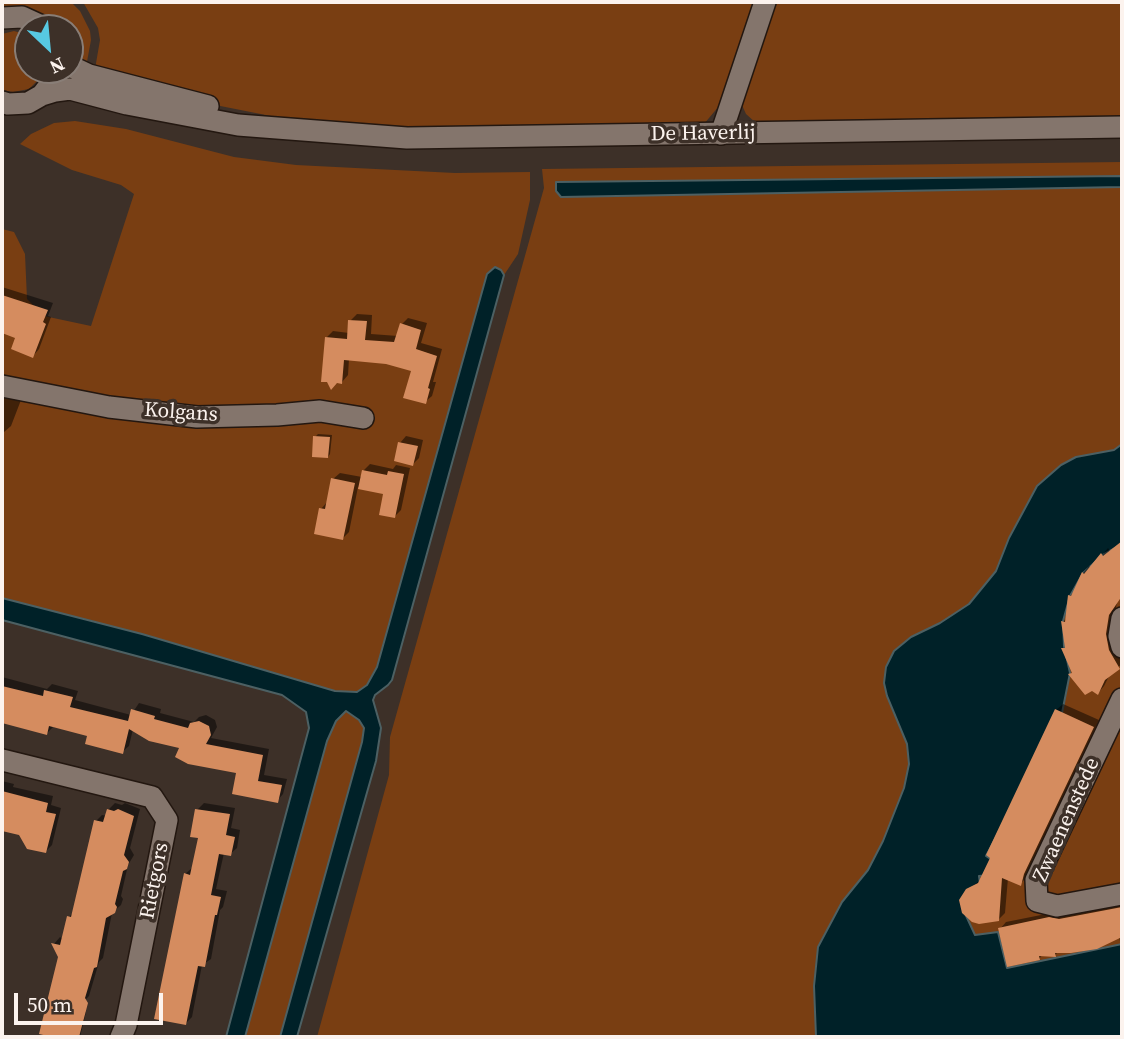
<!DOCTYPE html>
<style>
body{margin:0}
#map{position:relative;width:1124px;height:1039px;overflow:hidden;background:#3d3028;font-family:"Source Serif 4",serif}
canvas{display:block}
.frame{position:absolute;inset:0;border:4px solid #fcf3ee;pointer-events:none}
.north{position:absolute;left:14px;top:14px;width:70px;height:70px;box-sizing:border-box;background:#3d3028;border:2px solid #897e77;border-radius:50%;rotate:154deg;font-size:19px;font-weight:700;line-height:28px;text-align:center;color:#fcf3ee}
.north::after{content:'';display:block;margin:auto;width:24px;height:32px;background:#57c9e2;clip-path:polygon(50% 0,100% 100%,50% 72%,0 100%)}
.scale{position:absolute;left:14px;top:993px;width:149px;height:32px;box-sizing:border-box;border:4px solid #fcf3ee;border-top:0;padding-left:9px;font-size:21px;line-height:24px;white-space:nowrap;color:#fcf3ee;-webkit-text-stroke:5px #3d3028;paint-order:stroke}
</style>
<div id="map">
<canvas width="1124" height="1039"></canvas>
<div class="frame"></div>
<div class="north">N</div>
<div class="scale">50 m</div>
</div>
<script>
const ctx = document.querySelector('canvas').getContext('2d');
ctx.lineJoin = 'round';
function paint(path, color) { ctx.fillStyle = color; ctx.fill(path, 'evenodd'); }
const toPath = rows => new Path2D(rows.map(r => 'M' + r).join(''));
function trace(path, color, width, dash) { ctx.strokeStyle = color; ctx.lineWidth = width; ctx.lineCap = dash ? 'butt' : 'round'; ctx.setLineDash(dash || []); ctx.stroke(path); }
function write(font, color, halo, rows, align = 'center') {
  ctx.font = font + ' "Source Serif 4",serif'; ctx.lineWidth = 7; ctx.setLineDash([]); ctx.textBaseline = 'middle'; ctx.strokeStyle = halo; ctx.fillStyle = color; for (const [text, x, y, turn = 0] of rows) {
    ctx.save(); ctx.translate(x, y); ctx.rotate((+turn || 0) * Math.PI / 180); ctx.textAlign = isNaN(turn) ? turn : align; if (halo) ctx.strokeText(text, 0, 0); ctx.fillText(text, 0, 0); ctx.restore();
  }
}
const green = toPath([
 [2,2,71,2,80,11,90,31,91,40,86,67,70,55,70,28,57,28,39,13,29,9,2,10],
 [83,2,757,2,719,106,704,124,507,129,363,126,286,119,190,100,95,69,100,40,98,28],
 [775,2,1122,2,1122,119,756,123,746,114,741,103,741,89],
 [14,31,28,35,28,70,44,70,40,78,29,89,13,92,2,90,2,34],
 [75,121,126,129,234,157,296,165,455,173,530,172,530,200,518,254,504,275,501,270,377,667,367,685,357,692,335,691,142,634,2,598,2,229,14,232,25,254,27,299,44,316,91,326,134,194,121,185,72,170,20,144,31,134,54,123],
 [1122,162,1122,176,556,182,556,186,1122,183,1122,1037,317,1037,389,775,390,737,544,188,542,169],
 [345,711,359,720,364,728,362,742,280,1037,245,1037,327,741,336,721]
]);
const water = toPath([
 [1122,176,1122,187,561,197,556,191,556,182,1122,176],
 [495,267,501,270,504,275,392,680,388,685,375,695,373,700,381,728,376,761,297,1037,280,1037,362,742,364,728,359,720,346,711,336,721,327,741,245,1037,226,1037,309,728,306,712,282,695,2,620,2,598,142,634,335,691,357,692,367,685,377,667,487,274,495,267],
 [1122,444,1122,544,1104,554,1083,573,1070,596,1063,621,1064,646,1070,673,1062,713,986,856,992,860,989,875,979,876,980,883,962,907,975,935,998,932,1007,968,1122,944,1122,1037,816,1037,814,986,818,947,842,902,868,870,883,841,904,788,909,764,907,744,887,696,884,683,886,667,894,651,911,637,940,623,969,604,996,571,1009,538,1037,486,1061,465,1076,457,1114,450,1122,444]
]);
const shadow = toPath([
 [2,287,53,303,48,316,51,317,39,349,33,356,17,337,2,331],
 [357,314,372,315,371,334,398,336,402,324,408,318,427,323,421,343,442,349,433,382,436,382,432,396,425,402,413,370,386,362,349,359,348,375,342,382,326,338,333,331,349,333,350,321],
 [2,393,21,400,11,426,4,432,2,432],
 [318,434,332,435,330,454,328,457,315,437],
 [406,436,423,440,419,458,413,464,400,443],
 [370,464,393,469,396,465,410,468,401,510,395,516,385,493,358,487,349,532,343,538,321,509,328,501,333,479,340,473,362,477,364,470],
 [1122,542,1122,596,1117,602,1112,631,1122,656,1122,664,1110,674,1104,686,1098,693,1071,674,1073,672,1064,649,1066,646,1063,622,1067,618,1070,596,1076,590,1083,573,1089,566,1091,568,1108,548,1110,551],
 [2,677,47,689,52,684,78,691,75,700,131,715,139,703,161,709,160,713,194,722,199,717,206,715,215,720,217,727,211,738,269,749,264,775,287,779,283,794,277,801,238,772,133,729,129,746,122,752,89,734,53,727,47,733,2,722],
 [1063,704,1099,720,1030,866,1027,877,1021,883,1008,878,1005,913,998,920,967,890,982,879,1056,710],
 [2,781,14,784,13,787,53,796,51,805,61,808,52,845,45,852,19,829,2,824],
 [115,803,122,805,125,803,140,809,130,848,134,855,128,865,121,896,123,899,121,905,112,913,103,958,99,962,89,996,82,1003,68,1005,86,1012,80,1037,49,1037,60,957,54,944,60,937,63,939,69,917,74,912,96,821,102,815,107,816,108,810],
 [204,803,235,808,231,828,240,830,237,848,230,854,224,853,216,889,227,891,223,907,220,910,211,959,202,965,192,1017,186,1023,185,874,192,868,200,837,197,810],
 [1122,903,1122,939,1120,941,1119,937,1059,951,1055,955,1043,954,1039,959,1000,929,1006,922,1056,912]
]);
const building = toPath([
 [2,295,48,310,43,322,46,324,33,358,11,349,15,338,2,333],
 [348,320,367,321,365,340,394,342,400,323,421,330,416,349,437,356,428,388,430,389,426,404,403,398,411,371,386,364,344,360,342,384,337,383,331,390,327,382,321,382,325,337,347,339],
 [313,436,330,437,328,458,312,457],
 [398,442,418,446,413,466,394,461],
 [362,470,387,475,388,471,404,474,395,518,379,515,383,494,358,489],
 [331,478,355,483,343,540,314,534,319,508,325,509],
 [1122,541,1122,596,1109,615,1106,634,1109,650,1120,669,1105,680,1098,695,1092,691,1085,695,1068,674,1072,673,1061,648,1065,648,1061,621,1065,622,1068,595,1071,596,1082,572,1084,574,1101,553,1103,556],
 [2,686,43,696,44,690,73,697,70,707,128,721,131,709,155,716,154,719,188,728,190,723,199,721,209,726,211,735,206,744,263,755,258,781,282,785,278,803,232,794,236,773,188,764,175,757,179,748,149,741,129,729,123,754,85,744,87,736,49,726,47,735,2,723],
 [1055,709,1094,727,1024,874,1021,886,1002,878,999,921,979,924,972,922,962,913,959,900,966,889,978,883,990,858,986,855],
 [2,791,48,803,46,812,56,814,46,853,27,849,19,835,2,831],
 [107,809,114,811,118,809,134,816,124,855,129,862,127,869,123,871,115,904,117,907,115,913,106,918,97,967,94,968,85,998,88,1003,79,1037,52,1037,39,1034,58,957,51,943,60,945,67,916,71,917,94,820,103,822],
 [195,809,230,814,226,835,235,837,231,856,219,854,211,895,221,897,217,915,215,915,205,967,198,966,186,1025,154,1019,184,873,190,875,198,838,190,837],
 [1122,907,1122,937,1097,949,1071,953,1055,953,1056,957,1039,956,1040,960,1007,967,998,928,1049,917,1059,919]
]);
const street = toPath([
 [721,134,765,2],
 [2,386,109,407,197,417,277,415,320,411,363,418],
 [1122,618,1119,636,1122,647],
 [1122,699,1036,880,1037,901,1057,906,1122,894],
 [2,760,152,797,167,820,126,1025,121,1037]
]);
const secondary = toPath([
 [2,18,22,17,46,28],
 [70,66,89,75,208,106],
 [42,95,55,91,70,89,127,104,238,125,407,138,1122,127],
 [2,102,8,104,28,103,42,95,49,86]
]);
const streetNames = [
 ["De Haverlij",703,134,-1],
 ["Kolgans",181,413,4],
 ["Zwaenenstede",1067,820,-66],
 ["Rietgors",155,881,-79]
];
paint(green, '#793e12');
paint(water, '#002128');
trace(water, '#4c6063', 2);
paint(shadow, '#0007');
paint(building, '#d58c5f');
trace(street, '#231710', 24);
trace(secondary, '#231710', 24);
trace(street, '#84756c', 21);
trace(secondary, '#84756c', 21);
write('21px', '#fcf3ee', '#3d3028', streetNames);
</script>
